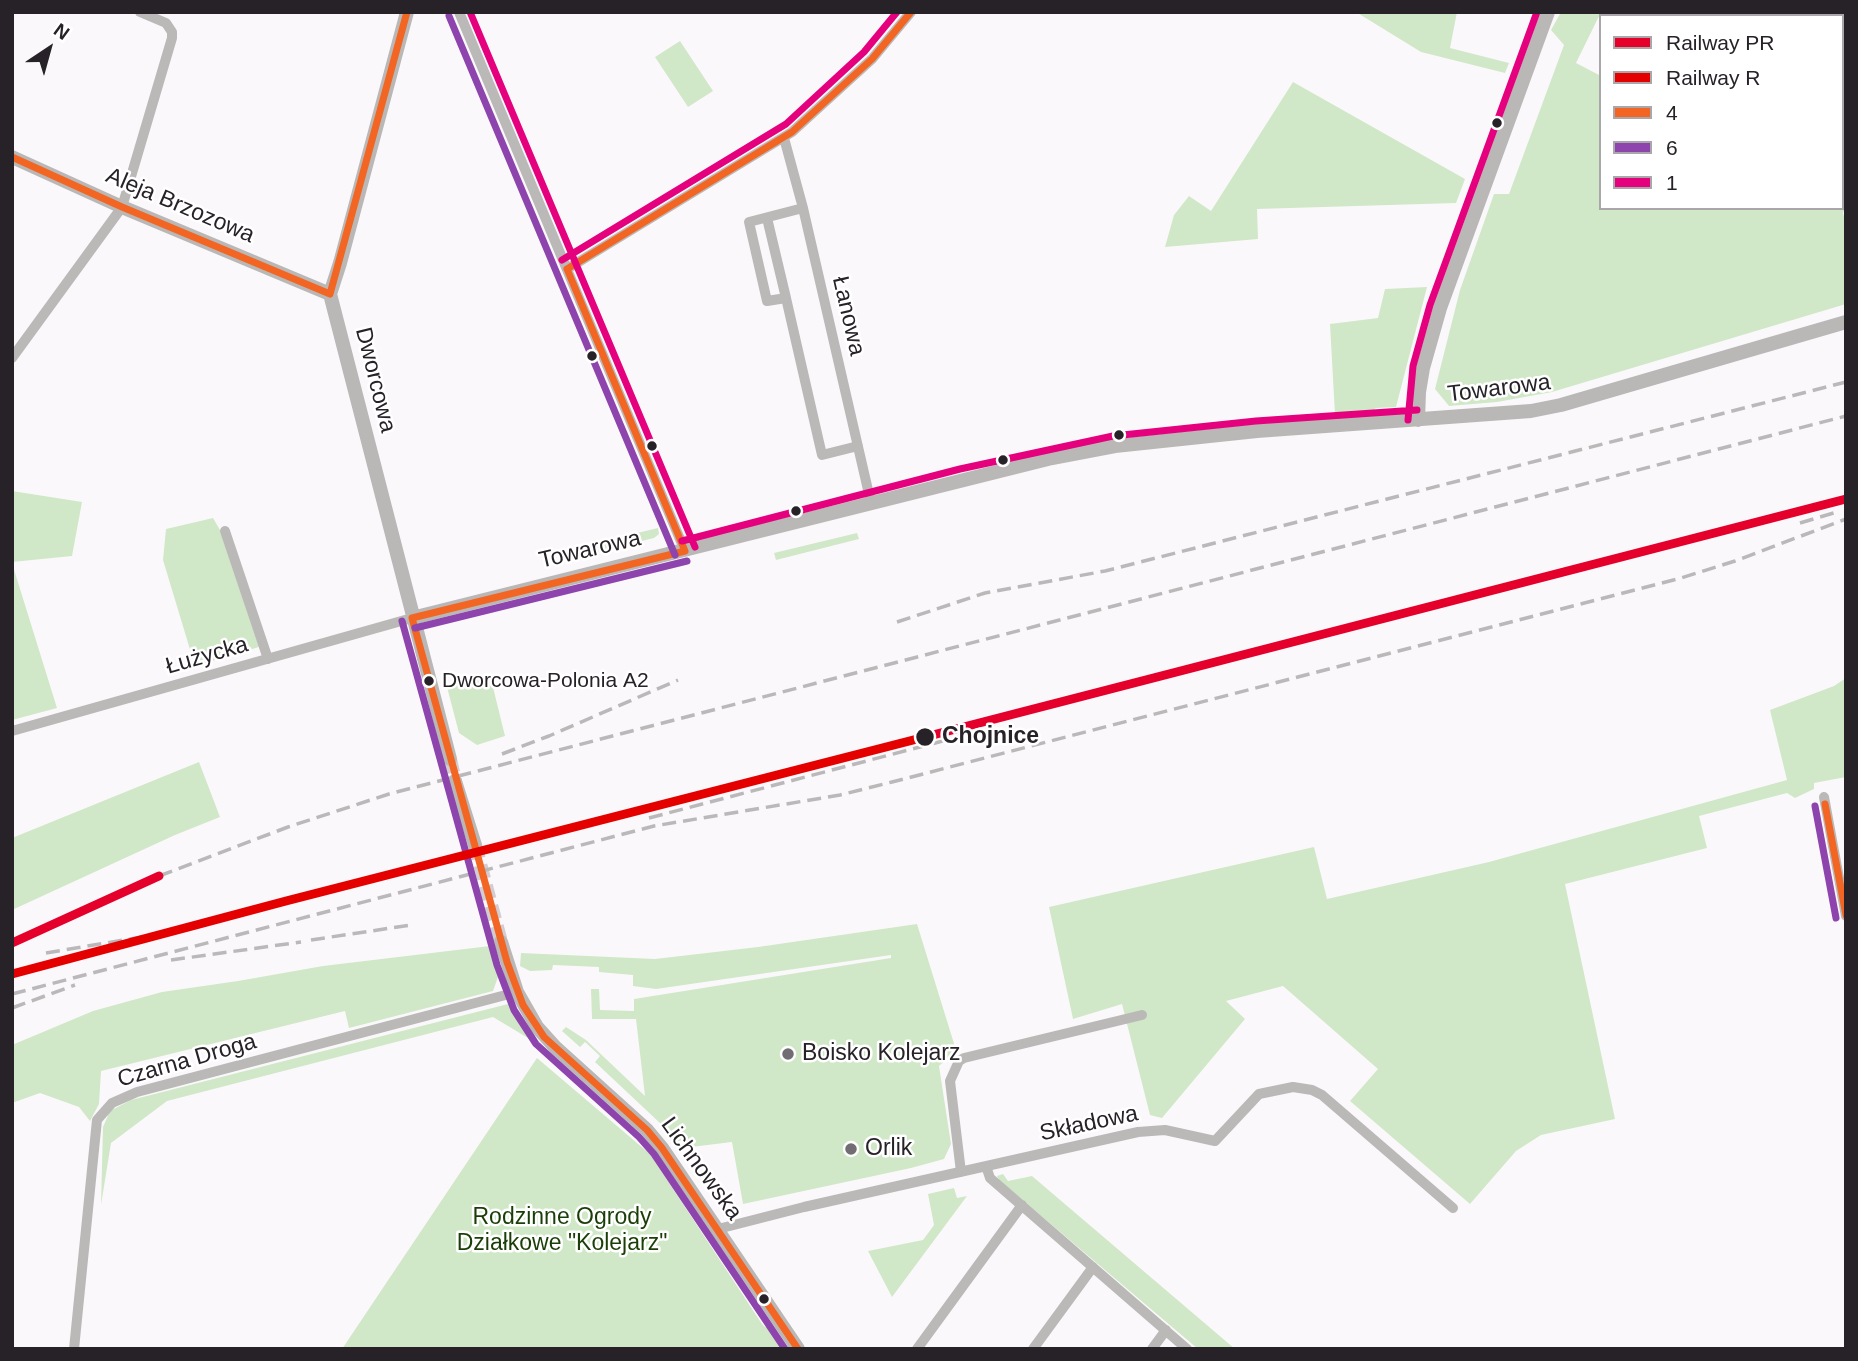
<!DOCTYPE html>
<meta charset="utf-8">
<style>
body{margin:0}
#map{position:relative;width:1858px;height:1361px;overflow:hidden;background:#fbf8fc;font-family:Arial,sans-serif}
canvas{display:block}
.frame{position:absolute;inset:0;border:14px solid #272228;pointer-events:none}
.legend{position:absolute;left:1599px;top:14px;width:245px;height:196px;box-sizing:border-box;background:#fff;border:2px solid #a9a7a9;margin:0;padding:9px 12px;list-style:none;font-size:21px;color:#272228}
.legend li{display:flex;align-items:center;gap:14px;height:35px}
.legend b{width:35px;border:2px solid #a9a7a9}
.north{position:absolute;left:14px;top:14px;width:70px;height:70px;-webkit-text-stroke:5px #fff;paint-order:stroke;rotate:36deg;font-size:19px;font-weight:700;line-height:28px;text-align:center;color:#272228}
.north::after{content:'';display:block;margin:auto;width:24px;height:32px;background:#272228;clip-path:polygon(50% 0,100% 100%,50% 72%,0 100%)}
</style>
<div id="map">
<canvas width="1858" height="1361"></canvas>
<div class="frame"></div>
<ul class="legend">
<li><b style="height:9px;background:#e4002b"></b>Railway PR</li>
<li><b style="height:9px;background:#e50000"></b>Railway R</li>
<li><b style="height:9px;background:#f26522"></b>4</li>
<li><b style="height:9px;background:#8e44ad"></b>6</li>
<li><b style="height:9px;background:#e5007d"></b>1</li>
</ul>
<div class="north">N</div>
</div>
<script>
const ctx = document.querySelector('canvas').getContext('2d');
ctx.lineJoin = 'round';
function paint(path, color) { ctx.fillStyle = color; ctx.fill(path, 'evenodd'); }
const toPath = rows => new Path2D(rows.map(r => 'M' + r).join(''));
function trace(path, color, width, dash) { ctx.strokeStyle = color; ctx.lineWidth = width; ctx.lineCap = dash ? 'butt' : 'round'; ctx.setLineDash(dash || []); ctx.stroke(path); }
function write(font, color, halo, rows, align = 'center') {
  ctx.font = font + ' Arial,sans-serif'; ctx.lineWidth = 5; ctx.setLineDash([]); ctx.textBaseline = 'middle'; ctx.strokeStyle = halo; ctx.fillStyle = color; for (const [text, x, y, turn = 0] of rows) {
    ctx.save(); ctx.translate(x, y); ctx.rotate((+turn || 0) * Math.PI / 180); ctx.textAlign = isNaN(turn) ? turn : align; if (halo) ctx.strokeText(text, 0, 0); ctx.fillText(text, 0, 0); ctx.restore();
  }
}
const green = toPath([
 [1356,12,1457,12,1450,48,1509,63,1505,73,1421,52],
 [1561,12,1601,12,1576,63,1601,76,1601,208,1842,208,1842,196,1846,198,1846,208,1843,213,1846,223,1846,304,1552,392,1497,402,1449,406,1435,389,1460,290,1494,194,1509,194,1564,45,1551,30],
 [680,41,713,91,688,107,655,57],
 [1293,82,1465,179,1456,203,1257,209,1258,239,1165,247,1174,215,1189,196,1211,211],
 [1427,287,1396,407,1376,408,1371,412,1335,415,1330,324,1378,318,1385,289],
 [12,491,82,502,72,556,12,562],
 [213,518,220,530,259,647,195,666,163,560,166,529],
 [658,528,659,534,654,538,582,556,591,544],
 [857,533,859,539,776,560,774,553],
 [12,563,57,708,12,720],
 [490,675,505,736,477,745,459,733,447,687],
 [1846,678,1846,777,1814,783,1814,789,1795,798,1787,793,1699,816,1707,848,1565,884,1615,1119,1541,1135,1516,1151,1470,1204,1350,1101,1378,1069,1283,986,1226,1001,1245,1019,1162,1118,1150,1115,1122,1004,1073,1019,1049,907,1314,847,1327,899,1489,862,1787,780,1770,710,1834,686],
 [199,762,220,817,175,835,12,910,12,838],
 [917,924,956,1050,939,1066,951,1144,944,1159,911,1168,743,1204,732,1142,683,1148,661,1124,595,1062,600,1056,585,1042,580,1047,562,1031,566,1027,586,1040,645,1096,636,1019,592,1019,591,989,599,989,600,1010,634,1011,634,999,891,958,891,955,656,989,633,986,633,975,599,972,599,967,553,965,552,970,530,971,520,966,521,953,655,959,758,947],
 [490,946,498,977,493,991,349,1028,345,1011,101,1071,99,1104,90,1121,79,1107,40,1093,12,1103,12,1045,93,1011,162,992,238,981,323,966],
 [508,1004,524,1024,528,1038,493,1017,167,1101,111,1143,101,1205,103,1127,110,1111,131,1100],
 [537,1058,650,1154,762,1324,765,1327,770,1328,783,1349,342,1349],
 [1003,1174,1008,1181,1032,1176,1235,1349,1198,1349,999,1180,997,1176],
 [954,1188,957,1198,967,1196,892,1297,868,1251,923,1240,934,1225,928,1194]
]);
const secondaryTunnel = toPath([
 [450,759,455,781],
 [475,845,501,942]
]);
const street = toPath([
 [459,12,685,551],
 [784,138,803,208,871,503],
 [803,208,749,222,767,301,786,298,822,455,858,446],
 [767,218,786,298],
 [567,269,792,132,872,59,911,12],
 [12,358,122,207,172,38,172,32,166,23,140,12],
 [225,531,268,659],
 [12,731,412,618],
 [1824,797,1846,916],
 [986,1166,990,1178,1187,1349],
 [961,1172,950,1081,959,1061,964,1058,1142,1015],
 [718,1229,804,1207,1138,1132,1165,1130,1215,1141,1259,1094,1293,1087,1312,1090,1322,1095,1453,1208],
 [74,1349,97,1120,112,1103,137,1092,517,992],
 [917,1349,1022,1205],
 [1033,1349,1093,1267],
 [1152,1349,1166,1330]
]);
const secondary = toPath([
 [407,12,340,263,330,294,450,759],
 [12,157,122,207,330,294],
 [1418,420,1419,392,1423,368,1440,308,1548,12],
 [412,618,1052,458,1115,446,1257,431,1531,411,1561,405,1846,322],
 [455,781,475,845],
 [501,942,517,992,537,1027,555,1047,647,1130,662,1148,798,1349]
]);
const rail = toPath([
 [1800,523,1837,512],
 [897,622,985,593,1105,571,1846,382],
 [502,754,549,736,678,680],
 [649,818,977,732],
 [159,876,288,827,389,794,1846,416],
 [311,940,411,925],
 [46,953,154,935],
 [171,960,301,942],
 [12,994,654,826,840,795,892,782,1681,578,1735,561,1846,519],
 [12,1008,75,985]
]);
const bus1 = toPath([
 [12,157,122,207,330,294],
 [567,269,792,132,872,59,911,12],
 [567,269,685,551],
 [330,294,407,12],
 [412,618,507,962,523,1005,544,1037,647,1130,662,1148,798,1349],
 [412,618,685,551],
 [1825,804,1846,915]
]);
const bus2 = toPath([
 [449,16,675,555],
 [402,621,497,965,514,1010,536,1044,639,1137,654,1154,785,1349],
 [415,628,687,561],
 [1815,806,1836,918]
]);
const bus3 = toPath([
 [470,12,695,547],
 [562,260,786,124,864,52,897,12],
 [1408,420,1413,366,1430,305,1537,12],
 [682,541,960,469,1113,436,1256,421,1417,410]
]);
const rail1 = toPath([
 [925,737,1846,499],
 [12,943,159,876]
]);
const rail2 = toPath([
 [12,974,286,901,925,737]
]);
const markers = [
 [1497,123,6,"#272228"],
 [592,356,6,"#272228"],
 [1119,435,6,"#272228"],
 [652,446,6,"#272228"],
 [1003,460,6,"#272228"],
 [796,511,6,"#272228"],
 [429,681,6,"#272228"],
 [925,737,10,"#272228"],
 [788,1054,7,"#716d72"],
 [851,1149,7,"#716d72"],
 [764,1299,6,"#272228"]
];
const busNames = [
 ["Dworcowa-Polonia A2",442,681]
];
const streetNames = [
 ["Aleja Brzozowa",180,206,23],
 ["Łanowa",848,316,77],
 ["Dworcowa",375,380,76],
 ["Towarowa",1499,389,-7],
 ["Towarowa",590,550,-13],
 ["Łużycka",207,656,-16],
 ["Czarna Droga",187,1061,-16],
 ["Składowa",1089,1124,-12],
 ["Lichnowska",701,1169,54]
];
const stopNames = [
 ["Chojnice",942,737]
];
const poiNames = [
 ["Boisko Kolejarz",802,1054],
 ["Orlik",865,1149]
];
const parkNames = [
 ["Rodzinne Ogrody",562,1218],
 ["Działkowe \"Kolejarz\"",562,1244]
];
paint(green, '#d0e8c7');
trace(secondaryTunnel, '#d1cdd2', 14, [14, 7]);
trace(street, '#bbb9b7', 10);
trace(secondary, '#bab8b6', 14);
trace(rail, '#bbb8ba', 3.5, [14, 7]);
trace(bus1, '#f26522', 7);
trace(bus2, '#8e44ad', 7);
trace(bus3, '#e5007d', 7);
trace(rail1, '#e4002b', 9);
trace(rail2, '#e50000', 9);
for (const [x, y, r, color] of markers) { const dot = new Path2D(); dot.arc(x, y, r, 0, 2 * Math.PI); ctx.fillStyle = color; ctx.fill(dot); trace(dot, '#fff', 2.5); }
write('21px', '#272228', '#fff', busNames, 'left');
write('23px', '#272228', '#fff', streetNames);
write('bold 23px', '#272228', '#fff', stopNames, 'left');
write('23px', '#272228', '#fff', poiNames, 'left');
write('23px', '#1a3e07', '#fff', parkNames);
</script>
